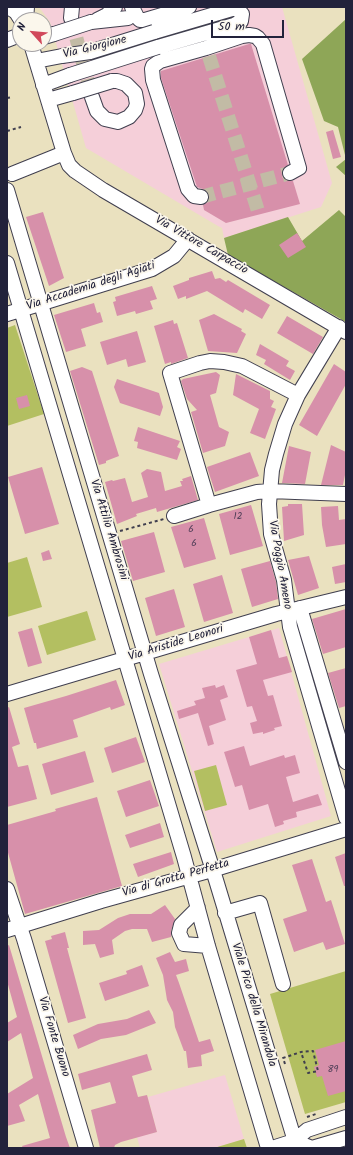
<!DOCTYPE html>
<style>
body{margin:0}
#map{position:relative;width:353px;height:1155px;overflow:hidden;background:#eae1bf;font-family:Kalam,sans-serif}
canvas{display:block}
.frame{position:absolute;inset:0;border:8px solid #22223b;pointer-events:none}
.north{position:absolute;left:12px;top:12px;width:40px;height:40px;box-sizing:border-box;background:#fbf7ec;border:1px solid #a4a2a5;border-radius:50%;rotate:297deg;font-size:11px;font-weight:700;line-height:16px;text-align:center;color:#22223b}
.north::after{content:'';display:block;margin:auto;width:14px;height:18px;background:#d1495b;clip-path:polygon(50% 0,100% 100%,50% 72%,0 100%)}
.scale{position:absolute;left:211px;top:20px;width:73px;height:18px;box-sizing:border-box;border:2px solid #22223b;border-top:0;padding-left:5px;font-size:12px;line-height:14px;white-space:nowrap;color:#22223b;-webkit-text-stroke:3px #fbf7ec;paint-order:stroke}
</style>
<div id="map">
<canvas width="353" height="1155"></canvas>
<div class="frame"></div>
<div class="north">N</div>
<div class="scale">50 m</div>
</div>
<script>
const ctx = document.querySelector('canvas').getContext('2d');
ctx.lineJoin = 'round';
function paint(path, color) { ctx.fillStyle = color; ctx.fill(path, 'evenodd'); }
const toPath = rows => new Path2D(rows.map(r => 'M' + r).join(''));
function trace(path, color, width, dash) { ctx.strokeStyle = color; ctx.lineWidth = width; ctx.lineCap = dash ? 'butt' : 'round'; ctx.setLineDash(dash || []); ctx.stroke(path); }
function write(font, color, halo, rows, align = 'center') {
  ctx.font = font + ' Kalam,sans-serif'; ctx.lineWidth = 3.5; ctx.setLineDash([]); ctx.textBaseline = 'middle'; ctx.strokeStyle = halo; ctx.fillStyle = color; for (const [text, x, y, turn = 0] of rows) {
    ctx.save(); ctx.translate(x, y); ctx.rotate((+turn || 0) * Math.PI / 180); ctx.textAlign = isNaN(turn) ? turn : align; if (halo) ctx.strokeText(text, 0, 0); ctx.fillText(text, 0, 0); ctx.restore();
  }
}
const built = toPath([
 [39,7,282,7,332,183,321,207,224,238,222,228,218,226,86,148,50,22],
 [279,628,331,816,217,852,159,664],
 [225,1075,244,1139,214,1148,140,1148,137,1137,157,1132,148,1097]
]);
const green = toPath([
 [15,325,44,414,7,426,7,328],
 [27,557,42,607,7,617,7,563],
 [87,611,96,640,47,655,38,626],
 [216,765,227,805,205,811,194,771],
 [346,971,346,1102,305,1114,270,994],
 [244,1139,247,1148,214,1148]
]);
const forest = toPath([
 [346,19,346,176,336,167,346,159,338,127,324,121,302,59],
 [339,210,346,217,346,322,228,255,224,238,288,217,302,241]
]);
const building = toPath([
 [249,44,251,44,288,165,283,169,282,177,286,180,293,181,300,204,226,223,204,210,203,205,208,202,209,194,206,190,197,187,161,78,161,71],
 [333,130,341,157,333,159,326,132],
 [43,212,64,278,49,286,26,217],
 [297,233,306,247,288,258,279,245],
 [212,271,215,279,220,278,226,282,228,280,270,305,262,319,245,309,243,313,207,291,186,299,186,296,178,299,173,286,189,280,189,278],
 [152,286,157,299,150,301,153,309,136,314,135,311,117,316,113,302,116,301,115,297],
 [94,303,97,313,100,312,103,322,81,329,86,346,66,352,54,315],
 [214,314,242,329,241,331,246,334,237,353,208,351,199,320],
 [287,316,323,337,313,354,277,333],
 [173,320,174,324,177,323,188,358,171,364,171,362,165,364,154,326],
 [137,331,146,362,128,367,126,359,107,365,100,342],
 [260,344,289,361,286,366,295,371,290,380,264,364,266,360,256,355],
 [334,364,346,372,346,384,317,436,299,425],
 [82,367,92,371,119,456,106,461,106,463,99,465,70,371],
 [216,372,220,375,216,393,210,395,219,427,229,432,225,446,203,453,191,412,197,410,187,399,181,381,183,379],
 [236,374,270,391,270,399,274,401,271,407,276,409,265,439,250,433,259,409,233,395],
 [117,379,159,393,163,407,160,416,120,403,114,387],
 [27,395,30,406,19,409,16,398],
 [138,427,180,441,177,447,181,449,177,460,137,448,138,442,134,441],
 [331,445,346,452,346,470,343,485,321,485],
 [289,446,311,452,305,484,282,483],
 [250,452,259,476,215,492,207,467],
 [42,467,59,524,25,534,8,477],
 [147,469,161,472,165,491,182,486,180,481,183,481,182,479,191,476,198,500,157,512,156,508,136,514,137,516,117,524,105,482,112,480,113,481,125,478,132,502,148,497,141,473],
 [288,504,302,504,304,535,284,541,282,507,288,506],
 [251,505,263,546,230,555,219,514],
 [338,506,339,520,346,519,346,544,326,547,322,525,321,507],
 [204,518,216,559,184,568,171,527],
 [154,532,165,572,133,581,121,541],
 [49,550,52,559,43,561,41,553],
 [309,556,319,588,298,595,288,560],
 [270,561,276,582,278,599,252,607,241,569],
 [346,564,346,582,335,584,332,567],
 [222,575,233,613,204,622,193,584],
 [174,589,185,627,156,636,145,598],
 [346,609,346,647,323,654,312,619],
 [32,628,42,663,28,667,18,632],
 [271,630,279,658,287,656,292,672,263,680,268,696,273,695,282,726,274,728,275,730,263,734,263,732,253,734,250,723,257,721,252,706,247,707,236,670,257,664,249,637],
 [346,668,346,706,339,708,328,673],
 [116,680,125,705,111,710,110,707,73,720,78,737,37,749,36,743,34,743,24,708,66,696],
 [215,685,216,688,224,685,228,697,220,700,226,720,209,726,214,744,208,746,198,713,179,719,177,711,196,705,194,701,205,698,202,688],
 [9,707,20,744,12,747,18,767,28,765,37,799,7,807,7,708],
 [136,737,145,762,112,773,104,748],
 [244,746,250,766,284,755,285,758,295,755,300,773,286,777,293,802,318,794,322,805,296,812,297,817,283,821,284,824,275,827,268,804,249,810,242,785,235,787,224,752],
 [85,751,94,782,51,795,42,764],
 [150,780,159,806,126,817,117,791],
 [97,797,122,886,25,914,7,849,7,825,56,811,55,809],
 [160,823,164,837,130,848,125,835],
 [171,852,174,864,138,877,133,864],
 [346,853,346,886,344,886,335,857],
 [312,859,326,902,331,900,345,944,326,950,323,942,294,952,283,919,307,911,292,865],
 [165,905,175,919,171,931,171,937,152,942,147,929,132,929,125,931,112,940,114,954,100,958,95,944,83,945,83,931,99,930,118,918,130,914,151,914],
 [65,932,69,948,67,948,86,1018,68,1023,45,941,52,939,51,936],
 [9,945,66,1137,70,1148,23,1148,22,1146,50,1138,38,1094,19,1105,25,1121,7,1126,7,1094,33,1078,21,1033,7,1042,7,1023,17,1017,7,981,7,946],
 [170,952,175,962,186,959,189,971,176,975,179,983,199,1042,210,1039,214,1051,201,1055,202,1066,188,1068,186,1051,184,1051,175,1027,173,1012,167,1000,163,975,156,958],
 [142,965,149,986,105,1001,99,983,127,974,126,971],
 [149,1010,156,1023,126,1035,101,1039,78,1049,73,1035,98,1024,127,1019],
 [346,1041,346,1091,328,1096,322,1076,317,1077,314,1067,319,1065,315,1050],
 [147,1054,152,1070,132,1076,138,1097,147,1095,157,1132,121,1142,115,1145,114,1148,100,1148,91,1110,116,1103,110,1082,82,1090,78,1074]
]);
const minorTunnel = toPath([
 [71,18,92,97],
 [209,56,259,214],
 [201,197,290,173]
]);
const path = toPath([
 [7,98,12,97],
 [7,131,21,127],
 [120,531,164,519],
 [285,1064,283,1058,301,1052,313,1051,318,1071,308,1073,301,1052],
 [307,1117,316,1114]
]);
const minor = toPath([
 [8,7,16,12,21,20],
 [132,7,137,17,140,20,145,20,189,7],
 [71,18,72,7],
 [26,20,27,7],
 [97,20,107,15,115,7],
 [91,22,128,18],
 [154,32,232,9,237,9,242,14,241,21,234,25,158,47],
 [44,37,54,34],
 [7,40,20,35],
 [31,44,64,153,69,165,75,171,103,190,346,332],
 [36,61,62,56],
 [43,85,70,75],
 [92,97,97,111,105,119,118,122,129,117,135,110,137,104,135,93,126,84,117,81,112,81],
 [48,100,73,93],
 [12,174,64,153],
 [7,190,151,674,216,880,297,1148],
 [201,197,194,196,188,189,153,80,152,69,153,66,160,61,206,48,242,36,249,35,255,36,258,38,263,44,299,168,290,173],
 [7,263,184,857,208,946,268,1148],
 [7,314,152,269,174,256,188,239],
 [339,327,298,395,285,424,276,454,272,470,269,504,271,534,284,580,290,627,346,818],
 [209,505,170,373,200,363,210,361,224,362,242,366,298,395],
 [174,516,209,505,257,492,270,491,346,494],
 [300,608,346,762],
 [7,694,276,614,346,597],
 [7,889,24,939,86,1148],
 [198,908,181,925,179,933,184,944,208,946],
 [225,913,260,903,283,984],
 [7,930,101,901,212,870,346,829],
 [294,1141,312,1148,346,1138],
 [272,1148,294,1141,307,1130,346,1117]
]);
const minorBridge = toPath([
 [54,34,91,22],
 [62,56,90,52,154,32],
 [70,75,158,47],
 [73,93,112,81]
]);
const numberNames = [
 ["12",238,517],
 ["6",191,530],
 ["6",194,544],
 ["89",333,1070]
];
const streetNames = [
 ["Via Giorgione",95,48,-14],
 ["Via Vittore Carpaccio",201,246,30],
 ["Via Accademia degli Agiati",91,287,-18],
 ["Via Attilio Ambrosini",108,530,73],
 ["Via Poggio Ameno",279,565,80],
 ["Via Aristide Leonori",176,644,-17],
 ["Via di Grotta Perfetta",176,879,-16],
 ["Viale Pico della Mirandola",253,1005,73],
 ["Via Fonte Buono",53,1037,73]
];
paint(built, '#f5cfd9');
paint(green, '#b3bf61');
paint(forest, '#8ea657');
paint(building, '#d790aa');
trace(minorTunnel, '#c2bba5', 14, [14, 7]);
trace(minor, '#403f4f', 16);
trace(path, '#403f4f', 2, [3, 3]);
trace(minor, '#fff', 14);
trace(minorBridge, '#403f4f', 16, []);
trace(minorBridge, '#fff', 14);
write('10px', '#4f3e57', null, numberNames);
write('12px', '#22223b', '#fbf7ec', streetNames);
</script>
